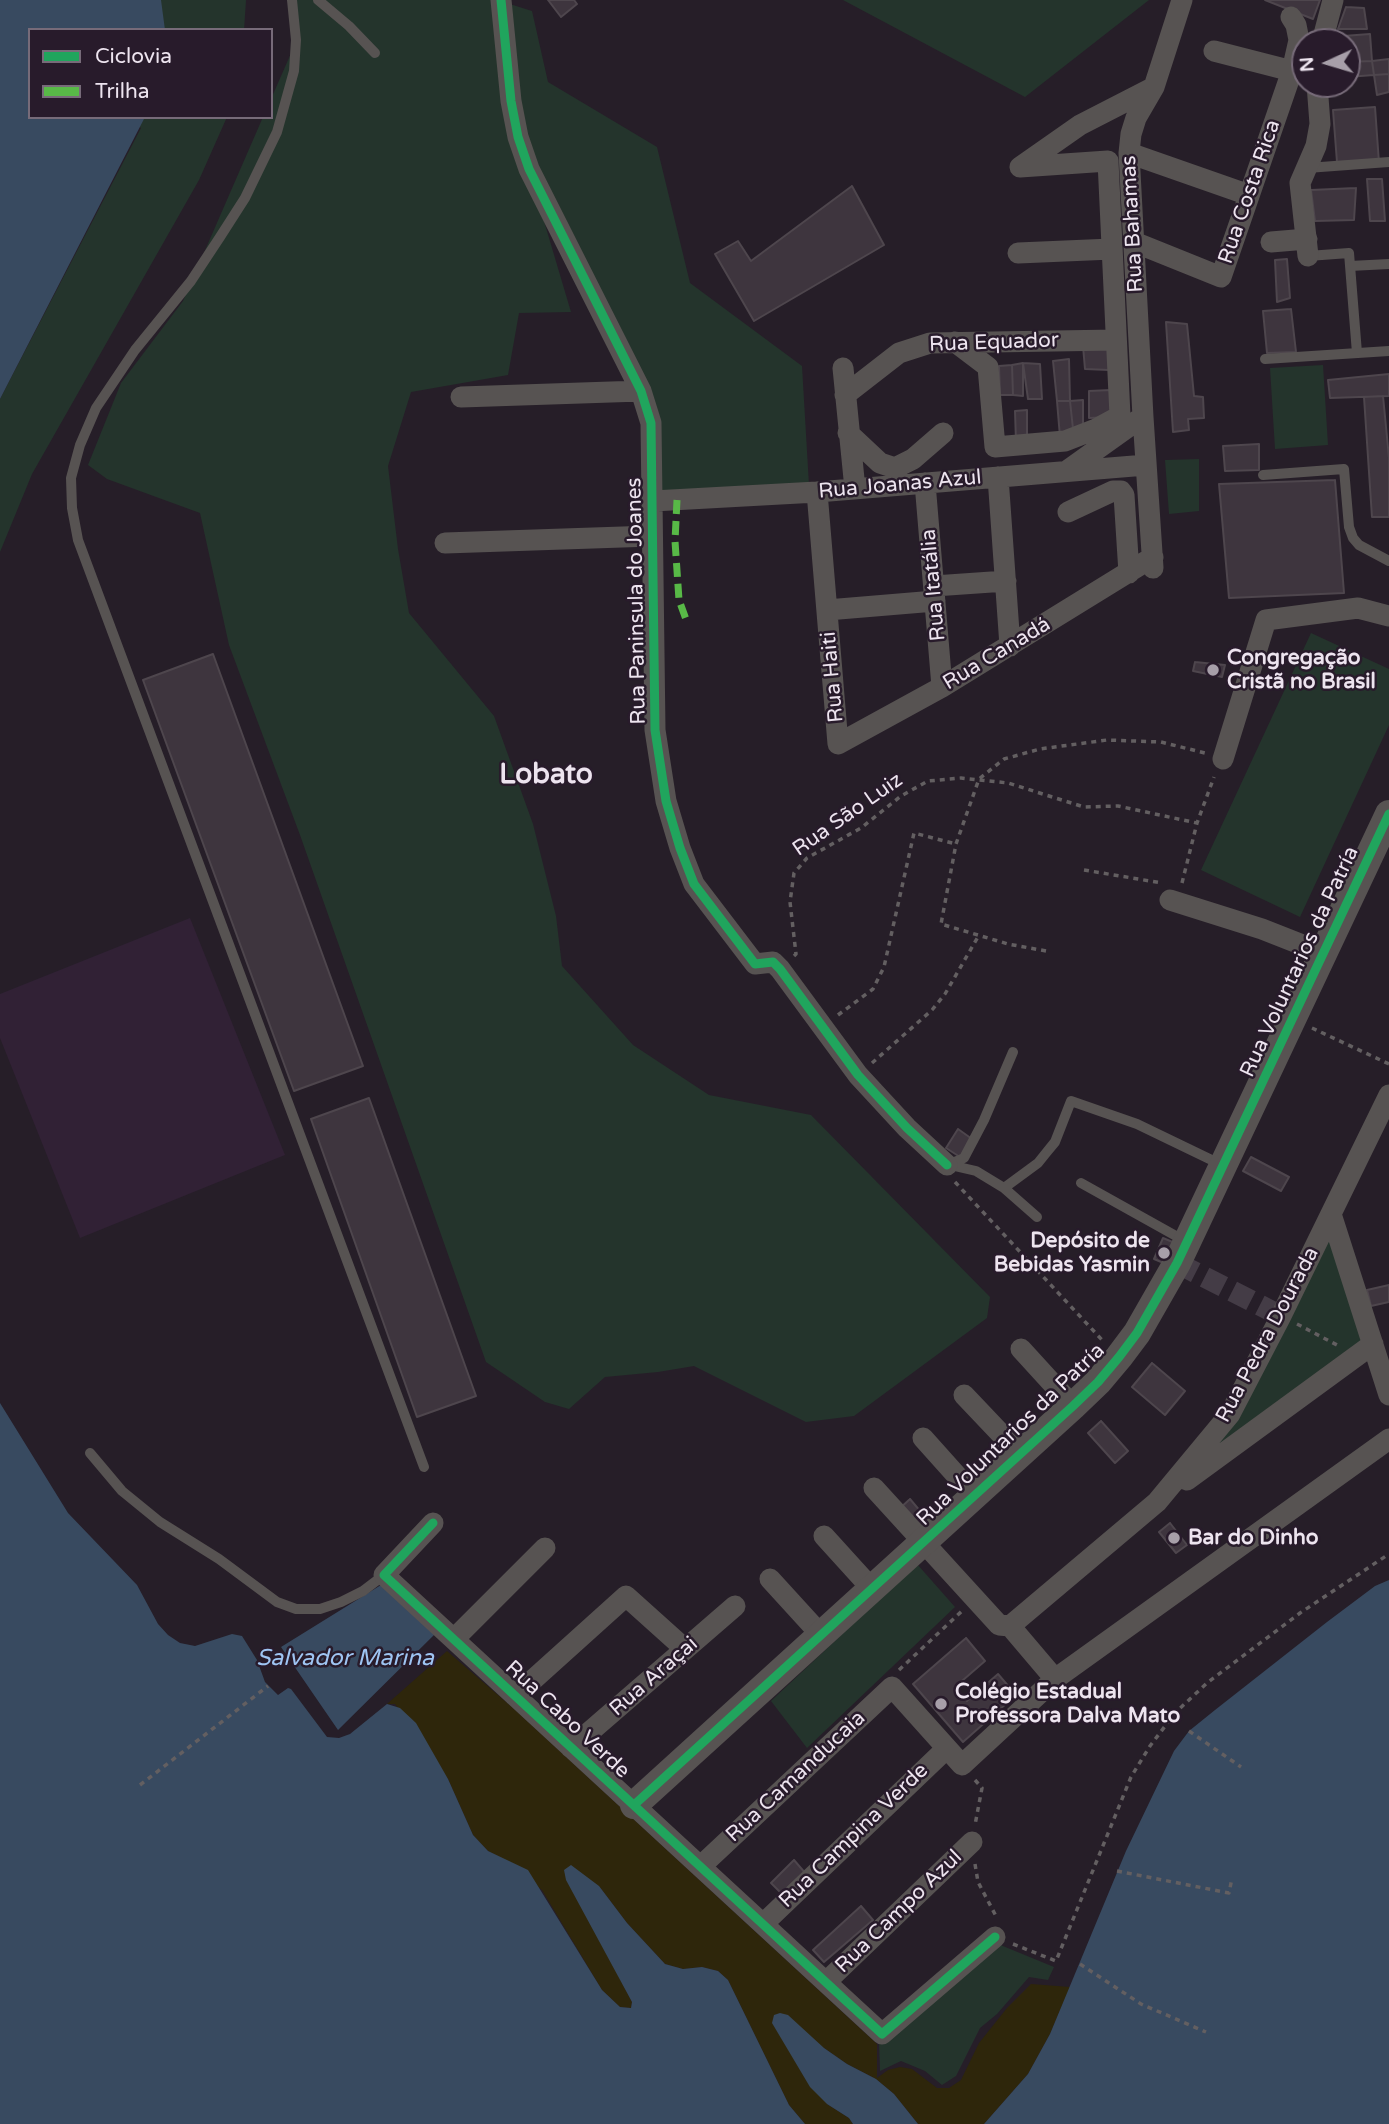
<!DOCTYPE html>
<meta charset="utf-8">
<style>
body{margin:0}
#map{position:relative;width:1389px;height:2124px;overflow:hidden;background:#261e28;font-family:"Varela Round",sans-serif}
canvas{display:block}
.legend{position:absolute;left:28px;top:28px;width:245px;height:91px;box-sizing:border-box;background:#281b2b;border:2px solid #776b79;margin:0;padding:9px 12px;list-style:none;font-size:21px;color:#ede4ef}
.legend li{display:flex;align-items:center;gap:14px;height:35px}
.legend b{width:35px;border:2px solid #776b79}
.north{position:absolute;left:1291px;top:28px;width:70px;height:70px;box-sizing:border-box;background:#281b2b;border:2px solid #776b79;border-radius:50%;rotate:266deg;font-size:19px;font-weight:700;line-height:28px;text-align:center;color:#ede4ef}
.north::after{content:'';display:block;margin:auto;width:24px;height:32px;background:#a79fa9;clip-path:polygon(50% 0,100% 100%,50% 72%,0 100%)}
</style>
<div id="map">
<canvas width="1389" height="2124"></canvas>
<ul class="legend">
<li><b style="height:9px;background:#20a55d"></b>Ciclovia</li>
<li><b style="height:9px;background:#58b947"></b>Trilha</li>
</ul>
<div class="north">N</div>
</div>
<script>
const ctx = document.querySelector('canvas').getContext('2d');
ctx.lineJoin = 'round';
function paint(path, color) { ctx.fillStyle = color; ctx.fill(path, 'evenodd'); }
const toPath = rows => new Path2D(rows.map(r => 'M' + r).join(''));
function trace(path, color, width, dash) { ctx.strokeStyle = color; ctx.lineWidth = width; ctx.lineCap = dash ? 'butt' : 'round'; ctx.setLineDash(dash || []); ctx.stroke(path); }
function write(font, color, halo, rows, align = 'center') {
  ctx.font = font + ' "Varela Round",sans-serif'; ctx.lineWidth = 5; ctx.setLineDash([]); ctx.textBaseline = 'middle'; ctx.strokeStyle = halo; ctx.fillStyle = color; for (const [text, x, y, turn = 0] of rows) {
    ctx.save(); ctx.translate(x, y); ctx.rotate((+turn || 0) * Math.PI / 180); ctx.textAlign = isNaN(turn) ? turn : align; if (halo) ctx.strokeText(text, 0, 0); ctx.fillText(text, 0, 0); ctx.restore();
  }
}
const built = toPath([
 [190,918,285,1155,80,1238,0,1038,0,994]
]);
const green = toPath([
 [62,0,246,0,244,30,73,30],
 [296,0,497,0,532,11,548,82,657,147,690,283,802,366,809,485,654,495,653,412,522,147,571,312,519,313,508,375,411,392,388,466,398,549,409,613,494,716,533,824,556,916,562,966,633,1045,709,1095,811,1115,990,1297,987,1318,854,1416,806,1422,694,1366,658,1372,605,1377,569,1409,545,1402,486,1362,300,835,229,645,200,513,107,479,88,465,121,383,183,301,263,117,271,117,271,99,299,35],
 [843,0,1149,0,1025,97],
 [129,117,227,117,199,180,32,474,0,552,0,399,141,128],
 [1323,365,1328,445,1275,449,1270,368],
 [1199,459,1199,511,1169,514,1165,460],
 [1311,633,1389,669,1389,725,1300,917,1201,870],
 [1332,1232,1368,1343,1220,1449,1213,1442],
 [917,1564,955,1607,807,1748,771,1701],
 [998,1944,1054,1967,1048,1980,1029,1977,997,2014,980,2028,956,2076,942,2085,925,2071,901,2061,880,2071,879,2040]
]);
const sand = toPath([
 [447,1651,513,1708,877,2044,877,2078,888,2070,900,2067,912,2069,937,2088,949,2088,961,2080,979,2043,1007,2008,1031,1984,1070,1987,1050,2034,1028,2074,984,2124,918,2124,894,2094,876,2079,847,2064,824,2048,827,2104,849,2118,853,2124,805,2124,789,2105,728,1980,718,1971,702,1967,683,1969,665,1964,627,1923,599,1886,611,1961,632,2002,631,2008,620,2007,602,1990,542,1890,501,1858,488,1851,473,1835,448,1779,395,1704,387,1704]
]);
const water = toPath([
 [0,0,161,0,165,30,30,30,30,117,145,117,0,399],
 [0,1403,68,1513,137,1585,158,1624,168,1635,180,1643,195,1646,232,1634,242,1636,257,1660,265,1682,278,1695,288,1688,291,1689,327,1737,339,1738,350,1734,387,1704,400,1708,416,1723,448,1779,473,1835,488,1851,528,1870,602,1990,620,2007,631,2008,632,2002,566,1880,564,1870,571,1865,599,1886,627,1923,665,1964,683,1969,702,1967,718,1971,728,1980,789,2105,805,2124,0,2124],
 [1389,1580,1389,2124,984,2124,1028,2074,1050,2034,1126,1851,1174,1751,1189,1731,1215,1710,1327,1622,1375,1586],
 [381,1585,435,1634,338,1730,281,1647],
 [780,2013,788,2015,824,2048,847,2064,876,2079,894,2094,918,2124,853,2124,849,2118,827,2104,810,2087,772,2023,774,2015]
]);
const building = toPath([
 [548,0,574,0,577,4,561,17,548,0],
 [1265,0,1320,0,1313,19,1265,0],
 [1346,7,1364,8,1367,29,1338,29,1346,7],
 [1370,34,1372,61,1347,62,1347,42,1331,42,1330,37,1370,34],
 [1389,59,1389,74,1374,75,1372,61,1389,59],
 [1372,61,1374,75,1347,77,1347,62,1372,61],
 [1389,74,1389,92,1377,95,1374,75,1389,74],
 [1375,107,1379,163,1337,162,1333,110,1375,107],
 [1367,179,1382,179,1385,221,1370,221,1367,179],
 [852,186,884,245,754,321,715,254,738,241,751,261,852,186],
 [1356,188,1354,220,1315,221,1311,190,1356,188],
 [1287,259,1290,298,1277,302,1275,260,1287,259],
 [1291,309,1296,352,1267,353,1263,311,1291,309],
 [1166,322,1187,324,1194,396,1203,397,1204,418,1188,419,1189,430,1173,432,1166,322],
 [1083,346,1108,347,1109,370,1085,369,1083,346],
 [1069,359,1070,401,1057,401,1053,361,1069,359],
 [1023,363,1023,396,1013,395,1012,365,1023,363],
 [1023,363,1040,364,1042,399,1028,399,1023,363],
 [1012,365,1013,395,1000,395,999,366,1012,365],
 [1389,374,1389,396,1330,398,1328,380,1389,374],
 [1111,390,1111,417,1089,418,1089,391,1111,390],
 [1383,396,1389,458,1389,517,1372,517,1364,397,1383,396],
 [1083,400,1083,428,1073,429,1070,401,1083,400],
 [1057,401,1070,401,1074,438,1060,437,1057,401],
 [1027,410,1027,445,1016,442,1015,411,1027,410],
 [1259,444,1259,470,1225,471,1223,446,1259,444],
 [1335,480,1344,593,1229,598,1219,484,1335,480],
 [213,654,363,1066,294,1091,143,680,213,654],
 [1195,662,1225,665,1222,677,1193,671,1195,662],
 [369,1098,476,1396,417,1417,311,1119,369,1098],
 [958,1129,972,1139,960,1157,946,1148,958,1129],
 [1251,1157,1289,1177,1281,1191,1243,1171,1251,1157],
 [1163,1238,1175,1243,1166,1264,1154,1259,1163,1238],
 [1389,1285,1389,1302,1371,1306,1367,1290,1389,1285],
 [1152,1363,1185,1391,1165,1415,1132,1387,1152,1363],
 [1101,1421,1128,1451,1115,1463,1088,1433,1101,1421],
 [910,1499,931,1524,919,1535,898,1510,910,1499],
 [1170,1523,1187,1545,1176,1553,1159,1532,1170,1523],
 [966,1638,985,1661,955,1687,967,1701,998,1674,1016,1695,963,1742,913,1684,966,1638],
 [794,1860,806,1874,783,1895,771,1883,794,1860],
 [861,1906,873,1920,824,1962,813,1950,861,1906]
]);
const minorTunnel = toPath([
 [1177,1263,1281,1316]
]);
const path = toPath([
 [1084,870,1162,883],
 [1182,883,1197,823,1214,777],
 [1046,951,1008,944,941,924,956,844,979,779,1004,759,1040,749,1107,740,1161,742,1205,753],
 [794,956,796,954,790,902,794,873,807,858,861,828,901,796,928,781,961,778,1008,783,1084,807,1118,806,1197,823],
 [838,1015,873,989,884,967,914,833,956,844],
 [1312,1028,1389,1064],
 [872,1063,932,1010,945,994,979,935],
 [955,1182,1103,1341],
 [1297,1324,1337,1345],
 [899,1670,962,1611],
 [1189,1731,1241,1767],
 [975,1780,982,1788,975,1825],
 [140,1785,268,1686],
 [975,1864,978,1882,997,1918],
 [1117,1871,1229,1893,1232,1878],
 [1013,1944,1056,1961,1131,1777,1150,1746,1175,1713,1207,1683,1300,1613,1389,1554],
 [1080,1964,1141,2004,1206,2032]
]);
const service = toPath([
 [292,0,296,40,294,71,277,132,245,198,220,237,191,281,135,350,96,408,80,445,71,478,72,508,78,540,424,1467],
 [318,0,349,26,375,53],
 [1307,168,1389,162],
 [1308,256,1349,253,1357,353],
 [1350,266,1389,264],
 [1265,359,1389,351],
 [1263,475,1344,469,1349,527,1353,538,1359,545,1389,561],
 [947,1165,964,1158,984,1120,1013,1052],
 [950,1165,976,1171,1004,1188,1037,1217],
 [1081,1183,1185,1241],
 [1004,1188,1038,1163,1046,1153,1055,1142,1071,1101,1137,1124,1222,1165],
 [90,1453,122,1491,160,1522,219,1559,277,1602,296,1609,320,1609,341,1602,363,1591,384,1575]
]);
const minor = toPath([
 [501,0,511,101,518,137,529,169,641,391,651,423,655,730,666,801,680,848,694,884,755,964,773,962,780,969,858,1075,907,1128,947,1165],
 [1322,42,1333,0],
 [1214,51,1292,71],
 [1129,153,1249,195],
 [1134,242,1221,277,1292,71,1299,40,1296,25,1291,17],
 [1271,242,1307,239],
 [1018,253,1112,249],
 [1308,256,1300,183,1316,146,1320,124,1317,84],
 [955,342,988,367,995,447,1065,441,1096,429,1120,416,1108,161,1020,167,1080,125,1154,87],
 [843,368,855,489],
 [845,395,899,353,930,343,1116,340],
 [461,397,641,391],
 [848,433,880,463,895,468,913,459,943,433],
 [1068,470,1138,420],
 [998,477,1010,646],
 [925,483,942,687],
 [817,492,838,744,942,687,1153,557],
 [653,501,817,492,1146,465],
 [1068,512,1113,491,1121,491,1124,495,1129,573],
 [445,543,652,536],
 [1153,568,1143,417,1129,153,1131,134,1136,118,1154,87,1182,0],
 [934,586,1006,581],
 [827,610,935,601],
 [1223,759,1266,620,1358,608,1389,616],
 [1170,900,1262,929,1323,953],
 [1331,1214,1389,1395],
 [1021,1349,1073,1406],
 [964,1395,1020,1454],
 [923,1438,974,1495],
 [1187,1480,1373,1344],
 [874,1488,999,1625,1010,1626,1055,1679],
 [433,1523,384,1575,882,2034,995,1937],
 [824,1536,873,1590],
 [770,1579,822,1636],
 [1010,1626,1157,1502,1230,1414,1281,1316,1389,1095],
 [454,1639,545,1548],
 [515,1696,626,1596,685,1649],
 [571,1748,735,1606],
 [701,1866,892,1687,962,1765,1055,1679,1389,1439],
 [763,1924,946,1749],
 [826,1982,972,1842]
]);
const tertiary = toPath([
 [634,1805,1073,1406,1098,1382,1119,1357,1137,1333,1177,1263,1389,814]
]);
const quiet = toPath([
 [677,500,675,541,679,600,687,622]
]);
const cycleway = toPath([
 [501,0,511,101,518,137,529,169,641,391,651,423,655,730,666,801,680,848,694,884,755,964,773,962,780,969,858,1075,907,1128,947,1165],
 [433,1523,384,1575,882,2034,995,1937],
 [634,1805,1073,1406,1098,1382,1119,1357,1137,1333,1177,1263,1389,814]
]);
const markers = [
 [1213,670,7,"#a79fa9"],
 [1164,1253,7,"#a79fa9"],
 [1174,1538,7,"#a79fa9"],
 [941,1704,7,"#a79fa9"]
];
const streetNames = [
 ["Rua Costa Rica",1250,192,-71],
 ["Rua Bahamas",1133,224,-93],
 ["Rua Equador",994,343,-2],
 ["Rua Joanas Azul",900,485,-5],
 ["Rua Itatália",934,585,-95],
 ["Rua Paninsula do Joanes",637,601,-91],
 ["Rua Canadá",997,654,-31],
 ["Rua Haiti",833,677,-95],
 ["Rua São Luiz",848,815,-35],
 ["Rua Voluntarios da Patría",1300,962,-65],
 ["Rua Pedra Dourada",1268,1335,-62],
 ["Rua Voluntarios da Patría",1011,1435,-44],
 ["Rua Araçai",654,1677,-41],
 ["Rua Cabo Verde",567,1720,43],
 ["Rua Camanducaia",796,1777,-43],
 ["Rua Campina Verde",854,1836,-44],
 ["Rua Campo Azul",899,1912,-44]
];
const poiNames = [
 ["Congregação",1227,658],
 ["Cristã no Brasil",1227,682],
 ["Depósito de",1150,1241,"right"],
 ["Bebidas Yasmin",1150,1265,"right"],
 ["Bar do Dinho",1188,1538],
 ["Colégio Estadual",955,1692],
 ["Professora Dalva Mato",955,1716]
];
const waterNames = [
 ["Salvador Marina",345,1659]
];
const districtNames = [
 ["Lobato",546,776]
];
paint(built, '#312135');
paint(green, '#24342c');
paint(sand, '#2e260b');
paint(water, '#384a60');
paint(building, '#3e353e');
trace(building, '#4e464d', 2);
trace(minorTunnel, '#443c46', 21, [21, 10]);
trace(path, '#635f61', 3.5, [5, 5]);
trace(service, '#575352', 10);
trace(minor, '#575352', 21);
trace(tertiary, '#575352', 28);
trace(quiet, '#58b947', 7, [14, 7]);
trace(cycleway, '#20a55d', 9);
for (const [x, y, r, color] of markers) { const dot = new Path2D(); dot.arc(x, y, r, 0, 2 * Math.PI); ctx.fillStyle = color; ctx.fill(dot); trace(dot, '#281b2b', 2.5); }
write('21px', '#ede4ef', '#281b2b', streetNames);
write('bold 21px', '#ede4ef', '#281b2b', poiNames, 'left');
write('italic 23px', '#9fc5f3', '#281b2b', waterNames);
write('bold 28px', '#ede4ef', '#281b2b', districtNames);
</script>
